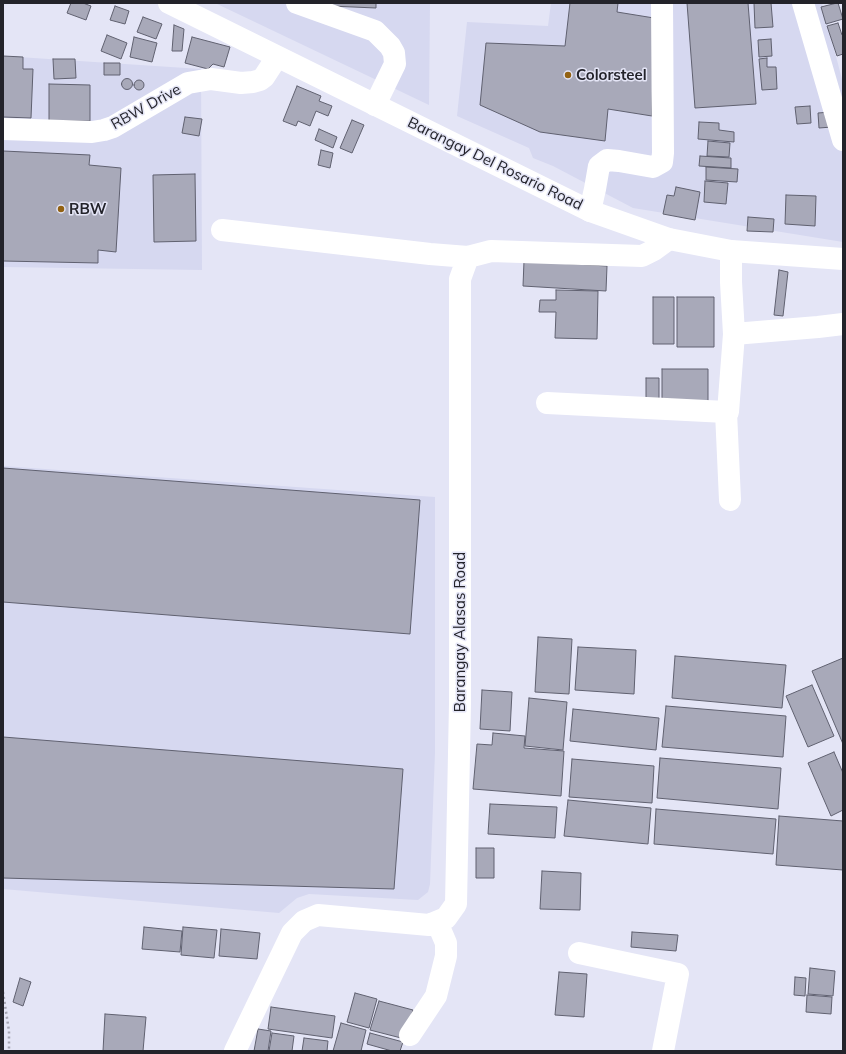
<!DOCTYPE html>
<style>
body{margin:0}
#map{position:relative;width:846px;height:1054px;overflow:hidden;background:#e4e5f6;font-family:Mulish,sans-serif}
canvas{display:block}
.frame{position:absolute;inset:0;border:4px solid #23232a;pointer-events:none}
</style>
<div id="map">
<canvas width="846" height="1054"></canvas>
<div class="frame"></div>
</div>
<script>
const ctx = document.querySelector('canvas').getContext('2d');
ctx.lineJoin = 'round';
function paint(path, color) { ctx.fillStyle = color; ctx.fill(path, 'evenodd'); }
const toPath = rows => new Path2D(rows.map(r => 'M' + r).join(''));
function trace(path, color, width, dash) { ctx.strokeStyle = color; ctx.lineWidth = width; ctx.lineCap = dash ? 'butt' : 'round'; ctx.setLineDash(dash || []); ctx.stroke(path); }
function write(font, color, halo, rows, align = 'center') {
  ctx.font = font + ' Mulish,sans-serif'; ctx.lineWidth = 3; ctx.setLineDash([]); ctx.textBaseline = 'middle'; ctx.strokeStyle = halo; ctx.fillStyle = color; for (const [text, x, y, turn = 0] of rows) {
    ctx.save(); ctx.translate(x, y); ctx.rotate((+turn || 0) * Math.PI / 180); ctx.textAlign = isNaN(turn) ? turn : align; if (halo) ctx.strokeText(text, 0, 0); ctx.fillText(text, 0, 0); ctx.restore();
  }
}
const built = toPath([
 [215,3,430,3,429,105],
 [551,3,822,3,843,83,843,242,633,208,553,166,533,158,529,148,457,116,467,22,548,26],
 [3,56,201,69,202,270,3,267],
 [3,466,435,497,435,753,430,884,428,892,418,900,309,894,297,898,279,913,3,889]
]);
const building = toPath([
 [71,3,83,3,91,6,86,20,67,13,71,3],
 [308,3,376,3,376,8,307,5,308,3],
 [570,3,618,3,617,12,654,18,652,116,608,109,605,141,540,132,480,105,486,43,565,46,570,3],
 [687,3,748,3,756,104,695,108,687,3],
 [754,3,771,3,773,27,755,28,754,3],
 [837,3,838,3,843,19,826,24,821,7,837,3],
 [115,6,129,11,125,24,110,20,115,6],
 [143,17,162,24,156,39,137,32,143,17],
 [838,23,842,35,843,35,843,54,837,56,827,26,838,23],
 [174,25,184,29,182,51,172,51,174,25],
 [107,35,127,43,121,59,101,51,107,35],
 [134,37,157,43,152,62,130,57,134,37],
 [192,37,230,47,224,67,213,64,208,69,185,63,192,37],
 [771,39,772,56,759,57,758,40,771,39],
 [3,56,23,57,23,69,33,69,31,118,3,117,3,56],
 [767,58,767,67,776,67,777,89,762,90,759,59,767,58],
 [53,59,75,59,76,78,54,79,53,59],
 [104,63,120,63,120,75,104,75,104,63],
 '121.5 84a5.5 5.5 0 1 1 11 0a5.5 5.5 0 1 1-11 0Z',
 '134 85a5 5 0 1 1 10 0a5 5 0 1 1-10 0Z',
 [49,84,90,85,90,121,49,121,49,84],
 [297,86,321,96,319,101,332,106,328,116,316,111,310,126,298,121,296,126,283,121,297,86],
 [810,106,811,123,797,124,795,107,810,106],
 [831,112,832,127,819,128,818,113,831,112],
 [185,117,202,119,199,136,182,133,185,117],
 [352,120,364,125,352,153,340,148,352,120],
 [699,122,719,123,719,130,734,132,734,142,698,139,699,122],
 [319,129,337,137,333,148,315,140,319,129],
 [708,141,730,143,729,157,707,156,708,141],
 [321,150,333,153,330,168,318,165,321,150],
 [3,151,90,155,89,165,121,168,116,252,98,250,98,263,3,261,3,151],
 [700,156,731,158,731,168,699,166,700,156],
 [706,167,738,169,737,182,706,180,706,167],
 [195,174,196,241,154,242,153,175,195,174],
 [705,181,728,183,726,204,704,202,705,181],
 [676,187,700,192,695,220,663,214,667,195,674,196,676,187],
 [786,195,816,196,815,226,785,224,786,195],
 [748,217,774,219,773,232,747,231,748,217],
 [524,261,607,266,606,291,523,286,524,261],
 [779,270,788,272,783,316,774,315,779,270],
 [556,290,598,291,597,339,555,338,556,312,539,312,540,300,556,300,556,290],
 [653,297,674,297,674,344,653,344,653,297],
 [677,297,714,297,714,347,677,347,677,297],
 [662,369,708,369,708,402,662,402,662,369],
 [646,378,659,378,659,407,646,407,646,378],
 [3,468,420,500,410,634,3,602,3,468],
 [538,637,572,639,569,694,535,692,538,637],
 [578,647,636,650,634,694,575,690,578,647],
 [675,656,786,665,782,708,672,698,675,656],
 [843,658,843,744,812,671,843,658],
 [812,685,834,736,808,747,786,696,812,685],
 [482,690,512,692,510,731,480,729,482,690],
 [529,698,567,702,563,750,525,746,529,698],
 [666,706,786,716,783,757,662,747,666,706],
 [573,709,659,718,656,750,570,741,573,709],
 [493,733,525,736,524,748,564,751,561,796,473,789,477,744,492,745,493,733],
 [3,737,403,769,394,889,3,878,3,737],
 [834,752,843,773,843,810,831,816,808,763,834,752],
 [660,758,781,768,778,809,657,798,660,758],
 [572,759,654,766,652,803,569,797,572,759],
 [568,800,651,808,648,844,564,836,568,800],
 [490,804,557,807,555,838,488,834,490,804],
 [656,809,776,819,773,854,654,844,656,809],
 [779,816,843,821,843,870,776,865,779,816],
 [476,848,494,848,494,878,476,878,476,848],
 [542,871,581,873,580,910,540,909,542,871],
 [144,927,182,931,180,952,142,949,144,927],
 [183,927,217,930,214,958,181,955,183,927],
 [221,929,260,933,257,959,219,956,221,929],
 [632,932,678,935,676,951,631,947,632,932],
 [810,968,835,971,833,996,808,994,810,968],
 [559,972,587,974,584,1017,555,1015,559,972],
 [795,977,806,978,805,996,794,995,795,977],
 [20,978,31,982,23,1006,13,1002,20,978],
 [355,993,377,999,369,1028,347,1022,355,993],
 [807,995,832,997,831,1014,806,1012,807,995],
 [379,1001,413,1010,405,1039,370,1030,379,1001],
 [271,1007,335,1016,332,1038,268,1029,271,1007],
 [105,1014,146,1017,143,1051,103,1051,105,1014],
 [341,1023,366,1030,361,1051,333,1051,341,1023],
 [258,1029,271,1031,268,1051,254,1051,258,1029],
 [272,1033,294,1036,292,1051,269,1051,272,1033],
 [370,1033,403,1042,400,1051,392,1051,367,1044,370,1033],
 [304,1038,328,1041,327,1051,302,1051,304,1038]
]);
const path = toPath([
 [3,992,9,1031,9,1051]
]);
const minor = toPath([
 [297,3,375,31,390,46,394,53,395,64,375,105],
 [803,3,843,140],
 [3,129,92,132,104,130,113,127,188,83,211,79,241,83,253,82,260,80,264,77,277,57],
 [590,211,595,189,599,166,607,160,619,161,653,167,662,162,663,153,662,3],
 [222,230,430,254,468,257,491,251,642,256,654,250,669,239],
 [734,334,818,327,843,324],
 [547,403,726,412],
 [730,500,726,412,728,412,734,334,731,282,731,251],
 [579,953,678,974,663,1051],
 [410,1035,436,996,446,956,446,943,437,922],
 [235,1051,292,933,304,921,318,915,429,925,446,918,456,904,460,703,460,279,468,257]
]);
const major = toPath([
 [169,3,590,211,669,239,731,251,843,259]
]);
const markers = [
 [568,75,4,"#936212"],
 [61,209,4,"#936212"]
];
const poiNames = [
 ["Colorsteel",576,75],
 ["RBW",69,209]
];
const streetNames = [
 ["RBW Drive",146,107,-29],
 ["Barangay Del Rosario Road",495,164,26],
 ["Barangay Alasas Road",460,632,-90]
];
paint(built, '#d6d8f0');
paint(building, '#a8a9b9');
trace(building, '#606170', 1);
trace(path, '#a4a4b2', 2.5, [2, 3]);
trace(minor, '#fff', 22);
trace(major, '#fff', 22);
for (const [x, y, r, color] of markers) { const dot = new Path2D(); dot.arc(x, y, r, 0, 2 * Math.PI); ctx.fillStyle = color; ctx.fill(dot); trace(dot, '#e4e5f6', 1.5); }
write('bold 15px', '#23232a', '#e4e5f6', poiNames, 'left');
write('15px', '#23232a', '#e4e5f6', streetNames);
</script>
